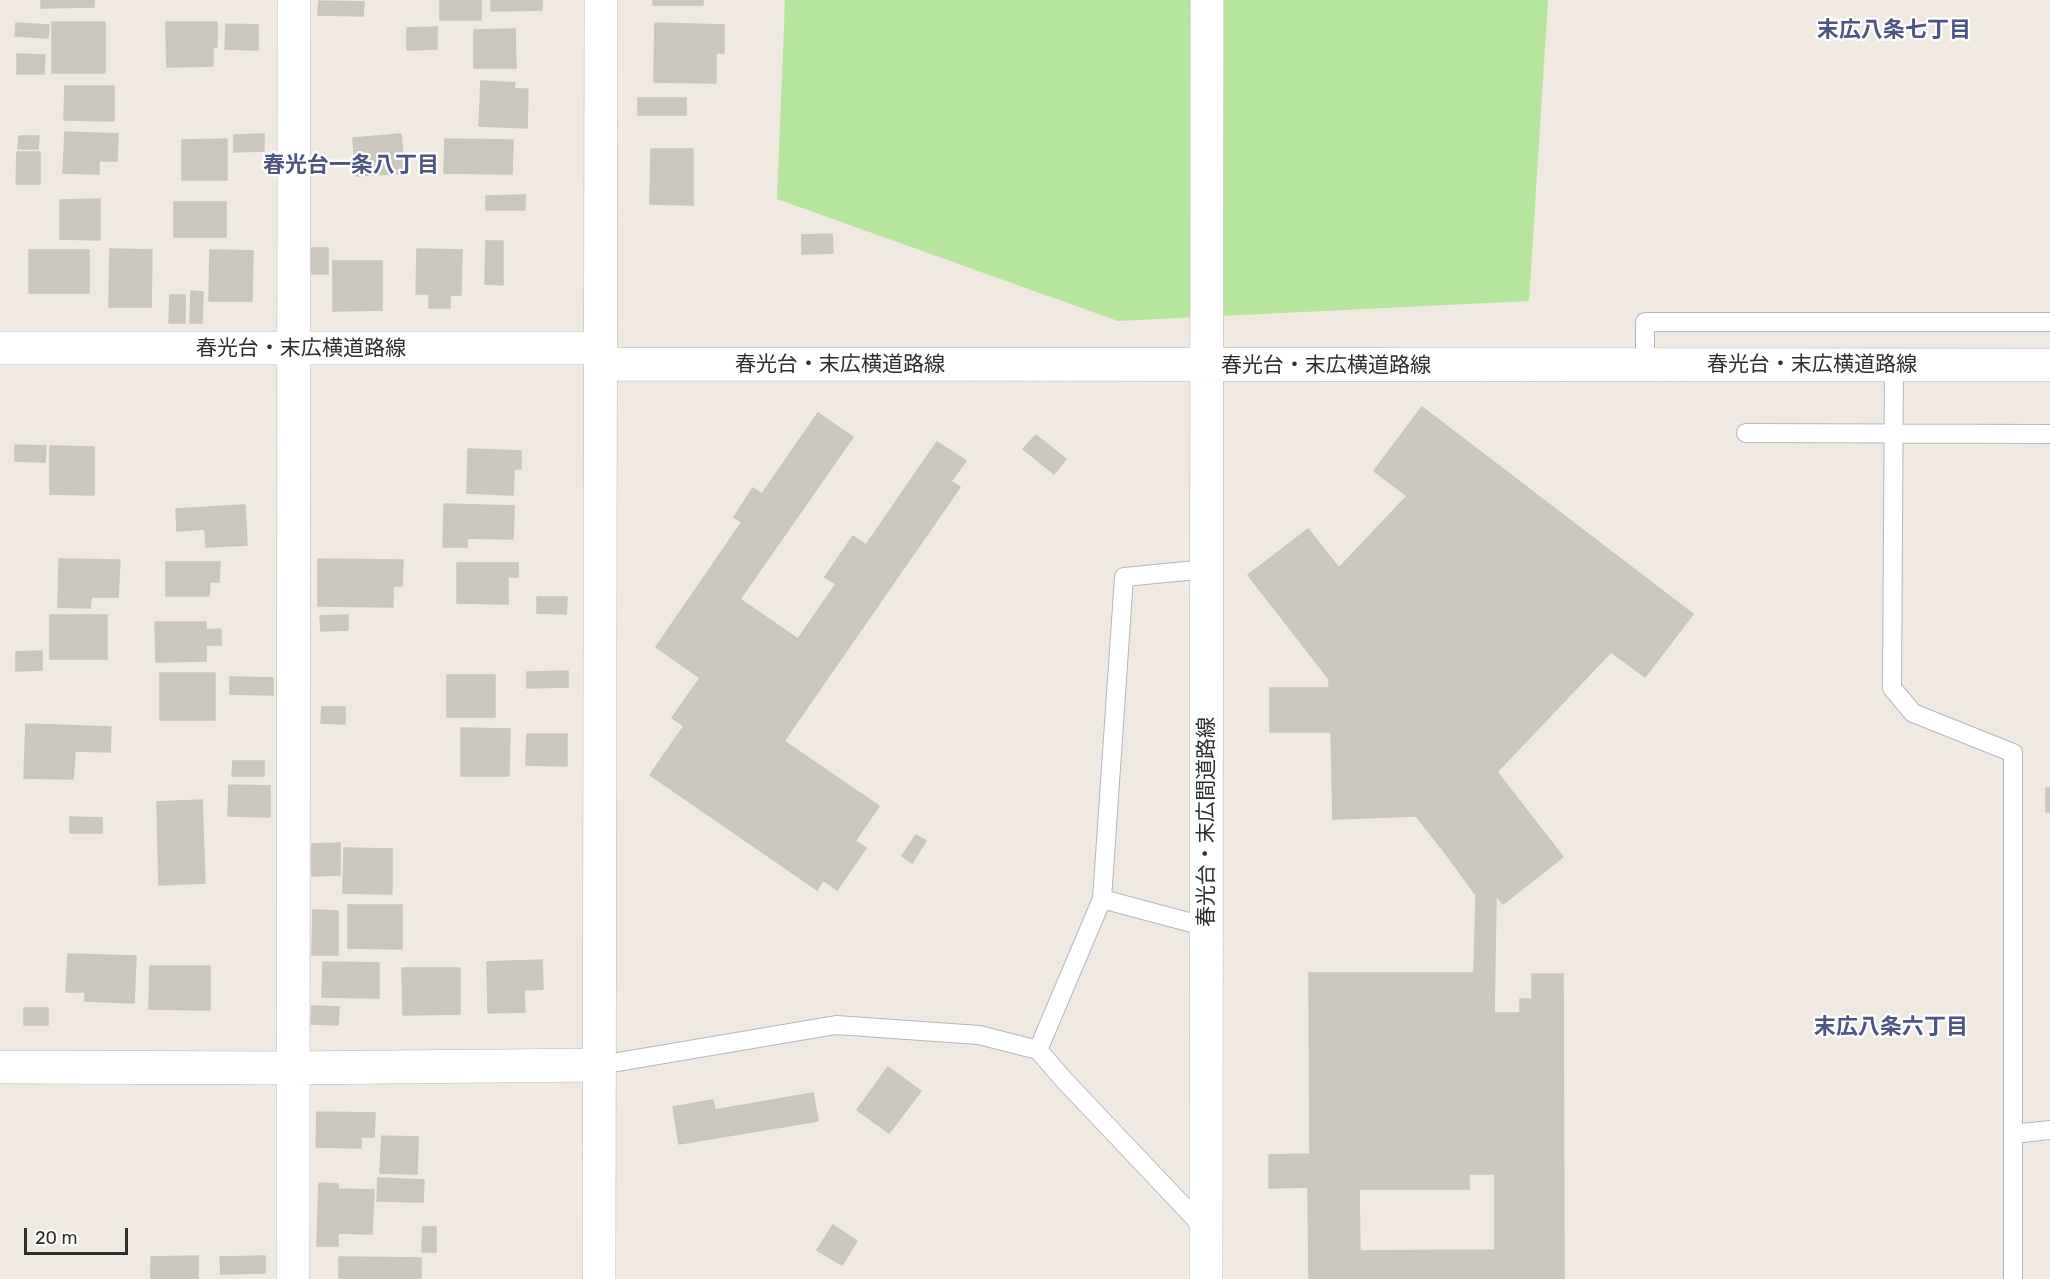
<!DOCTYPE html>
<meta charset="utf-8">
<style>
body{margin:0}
#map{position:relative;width:2050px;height:1279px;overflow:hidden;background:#efe9e1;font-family:Rubik,sans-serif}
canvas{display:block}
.scale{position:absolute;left:24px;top:1228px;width:104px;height:27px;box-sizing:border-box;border:3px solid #2e2e2e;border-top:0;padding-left:8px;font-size:18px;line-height:21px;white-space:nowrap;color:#2e2e2e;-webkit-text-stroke:4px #fff;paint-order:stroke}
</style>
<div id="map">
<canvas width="2050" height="1279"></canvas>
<div class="scale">20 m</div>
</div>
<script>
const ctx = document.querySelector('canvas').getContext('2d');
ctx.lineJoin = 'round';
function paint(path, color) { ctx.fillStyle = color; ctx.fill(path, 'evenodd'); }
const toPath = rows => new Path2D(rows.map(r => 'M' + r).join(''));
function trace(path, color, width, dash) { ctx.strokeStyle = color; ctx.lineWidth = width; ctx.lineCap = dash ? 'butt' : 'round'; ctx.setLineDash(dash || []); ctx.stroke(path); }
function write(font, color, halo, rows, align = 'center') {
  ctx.font = font + ' Rubik,"Noto Sans JP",sans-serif'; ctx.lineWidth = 4.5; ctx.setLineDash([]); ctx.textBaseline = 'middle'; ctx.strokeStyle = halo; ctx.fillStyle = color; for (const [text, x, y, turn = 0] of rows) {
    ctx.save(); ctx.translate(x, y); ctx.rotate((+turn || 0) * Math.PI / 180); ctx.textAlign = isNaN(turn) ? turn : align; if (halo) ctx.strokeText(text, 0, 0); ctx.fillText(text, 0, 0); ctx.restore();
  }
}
const green = toPath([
 [785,0,1548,0,1529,301,1118,321,777,199]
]);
const building = toPath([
 [41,0,94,0,94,7,41,8,41,0],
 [440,0,481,0,481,20,440,20,440,0],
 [491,0,542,0,542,10,491,11,491,0],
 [653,0,703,0,703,5,653,5,653,0],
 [319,1,364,2,363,16,318,15,319,1],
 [52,22,105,22,105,73,52,73,52,22],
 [166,22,217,22,217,47,213,47,213,66,167,67,166,22],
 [16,23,49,25,48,38,15,36,16,23],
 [655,23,724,25,724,53,716,53,716,83,654,82,655,23],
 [226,24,258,25,258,50,225,49,226,24],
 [437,27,437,49,407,50,407,28,437,27],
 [515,29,516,68,474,68,474,30,515,29],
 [17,54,45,55,44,74,17,74,17,54],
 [481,81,515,83,514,89,528,89,527,128,479,126,481,81],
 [65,86,114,86,114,121,64,120,65,86],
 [638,98,686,98,686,115,638,115,638,98],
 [65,132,118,134,117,161,99,161,99,174,63,173,65,132],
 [264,134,264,151,234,152,234,135,264,134],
 [401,134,404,173,356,176,353,138,401,134],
 [19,136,39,136,38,149,18,149,19,136],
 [227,139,227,180,182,180,182,140,227,139],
 [445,139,513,140,512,174,444,173,445,139],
 [651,149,693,149,693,205,650,204,651,149],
 [17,152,40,152,40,184,16,184,17,152],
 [525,195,525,210,486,210,486,196,525,195],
 [100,199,100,240,60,239,60,200,100,199],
 [174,202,226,202,226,237,174,237,174,202],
 [832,234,833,253,802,254,802,235,832,234],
 [486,241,503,241,503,285,485,284,486,241],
 [311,248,328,248,328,274,312,274,311,248],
 [110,249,152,250,151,307,109,307,110,249],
 [417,249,462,250,461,295,450,295,450,308,429,308,429,294,416,294,417,249],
 [29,250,89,250,89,293,29,293,29,250],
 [210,250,253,251,252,301,209,301,210,250],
 [333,261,382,261,382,310,333,311,333,261],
 [191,291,203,292,202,323,190,323,191,291],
 [170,295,185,295,185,323,169,323,170,295],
 [1422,407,1693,614,1645,677,1611,652,1497,772,1563,857,1503,904,1457,845,1446,854,1416,816,1333,819,1331,732,1270,732,1270,688,1329,688,1329,679,1248,575,1308,529,1339,568,1407,496,1374,471,1422,407],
 [818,413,853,437,740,599,798,639,836,584,825,577,853,536,866,545,937,442,966,461,951,481,960,487,784,741,879,806,855,841,866,848,837,890,823,880,817,890,650,775,684,726,672,718,700,678,656,647,742,522,734,517,753,488,762,494,818,413],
 [1036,435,1066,459,1054,474,1023,449,1036,435],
 [15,445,46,446,45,462,15,461,15,445],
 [50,446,94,447,94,495,50,494,50,446],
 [468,449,521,451,521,469,514,469,513,495,467,493,468,449],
 [444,504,514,506,513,539,467,538,467,547,443,547,444,504],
 [245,505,247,545,206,547,205,529,177,531,176,509,245,505],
 [59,559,120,560,118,597,91,597,90,608,58,607,59,559],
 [318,559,403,560,402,586,393,586,393,607,318,606,318,559],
 [166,562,220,562,219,582,210,582,209,596,166,596,166,562],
 [457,563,518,563,518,577,508,577,508,604,457,603,457,563],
 [537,597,567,597,566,614,537,613,537,597],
 [50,615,107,615,107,659,50,659,50,615],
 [348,615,348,630,321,631,320,616,348,615],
 [155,622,206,622,206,630,221,629,221,645,206,645,206,661,156,662,155,622],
 [42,651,42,670,16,671,16,652,42,651],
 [568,671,568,687,527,688,527,672,568,671],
 [160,673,215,673,215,720,160,720,160,673],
 [447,675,495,675,495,717,447,717,447,675],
 [230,677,273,678,273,695,230,694,230,677],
 [322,707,345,707,345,724,321,723,322,707],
 [26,724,111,727,110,752,75,751,73,779,24,778,26,724],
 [461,728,510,729,509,776,461,776,461,728],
 [527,734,567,734,567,766,526,765,527,734],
 [233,761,264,761,264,776,232,776,233,761],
 [229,785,270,786,270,817,228,816,229,785],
 [2046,788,2050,788,2050,812,2046,812,2046,788],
 [202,800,205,883,159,885,157,802,202,800],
 [70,817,102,818,102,833,70,833,70,817],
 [916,835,926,841,912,863,902,856,916,835],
 [340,843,340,875,312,876,312,844,340,843],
 [1457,845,1496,895,1494,1013,1520,1013,1520,999,1532,999,1532,974,1563,974,1564,1279,1309,1279,1308,1187,1269,1188,1269,1155,1310,1154,1309,973,1474,973,1476,895,1446,854,1457,845],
 [1469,1174,1495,1174,1495,1250,1360,1251,1359,1189,1469,1189,1469,1174],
 [344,848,392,849,392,894,343,893,344,848],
 [348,905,402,905,402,949,348,948,348,905],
 [313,910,338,911,338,955,312,955,313,910],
 [68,954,136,956,134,1003,85,1001,85,992,66,992,68,954],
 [542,960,543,989,524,990,525,1012,488,1013,487,962,542,960],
 [323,962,379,963,379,998,322,997,323,962],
 [150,966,210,966,210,1010,149,1009,150,966],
 [402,968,460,968,460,1014,403,1015,402,968],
 [312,1006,339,1007,338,1025,311,1024,312,1006],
 [24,1008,48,1008,48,1025,24,1025,24,1008],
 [888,1067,921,1091,889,1133,857,1110,888,1067],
 [813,1093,818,1121,679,1144,673,1107,713,1100,715,1110,813,1093],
 [317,1112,375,1113,374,1137,361,1137,361,1148,316,1147,317,1112],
 [382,1136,418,1137,417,1174,380,1173,382,1136],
 [378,1178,424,1180,423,1202,377,1201,378,1178],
 [319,1183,338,1184,338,1189,374,1190,372,1234,338,1233,338,1246,317,1246,319,1183],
 [833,1225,857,1241,842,1265,817,1250,833,1225],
 [423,1227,436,1227,436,1252,422,1252,423,1227],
 [198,1256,198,1279,151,1279,151,1257,198,1256],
 [265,1256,265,1273,221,1274,220,1257,265,1256],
 [339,1257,421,1258,421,1279,339,1279,339,1257]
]);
const lane = toPath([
 [1645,365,1645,322,2050,322],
 [1894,365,1892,688,1913,713,2013,753,2013,1279],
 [1746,433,2050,434],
 [1102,899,1207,927],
 [1038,1050,1102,899,1124,577,1207,569],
 [600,1065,836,1025,979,1035,1038,1050,1064,1080,1205,1229],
 [2013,1134,2050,1130]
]);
const street = toPath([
 [0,348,601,348],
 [601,364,2050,365],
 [0,1067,292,1068,600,1065],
 [293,1279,294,0],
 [599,1279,601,0],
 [1206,1279,1207,0]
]);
const streetNames = [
 ["春光台・末広横道路線",301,349],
 ["春光台・末広横道路線",840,365],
 ["春光台・末広横道路線",1812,365],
 ["春光台・末広横道路線",1326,366],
 ["春光台・末広間道路線",1207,822,-90]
];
const neighbourhoodNames = [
 ["末広八条七丁目",1894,31],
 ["春光台一条八丁目",351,166],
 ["末広八条六丁目",1891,1028]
];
paint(green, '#b6e59e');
paint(building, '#cbc7bf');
trace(building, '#cbc5ba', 1.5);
trace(lane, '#b4b7c1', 20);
trace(street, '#b4b7c1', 34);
trace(lane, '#fff', 18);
trace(street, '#fff', 33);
write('21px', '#2e2e2e', '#fff', streetNames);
write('bold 22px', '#4d5680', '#fff', neighbourhoodNames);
</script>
